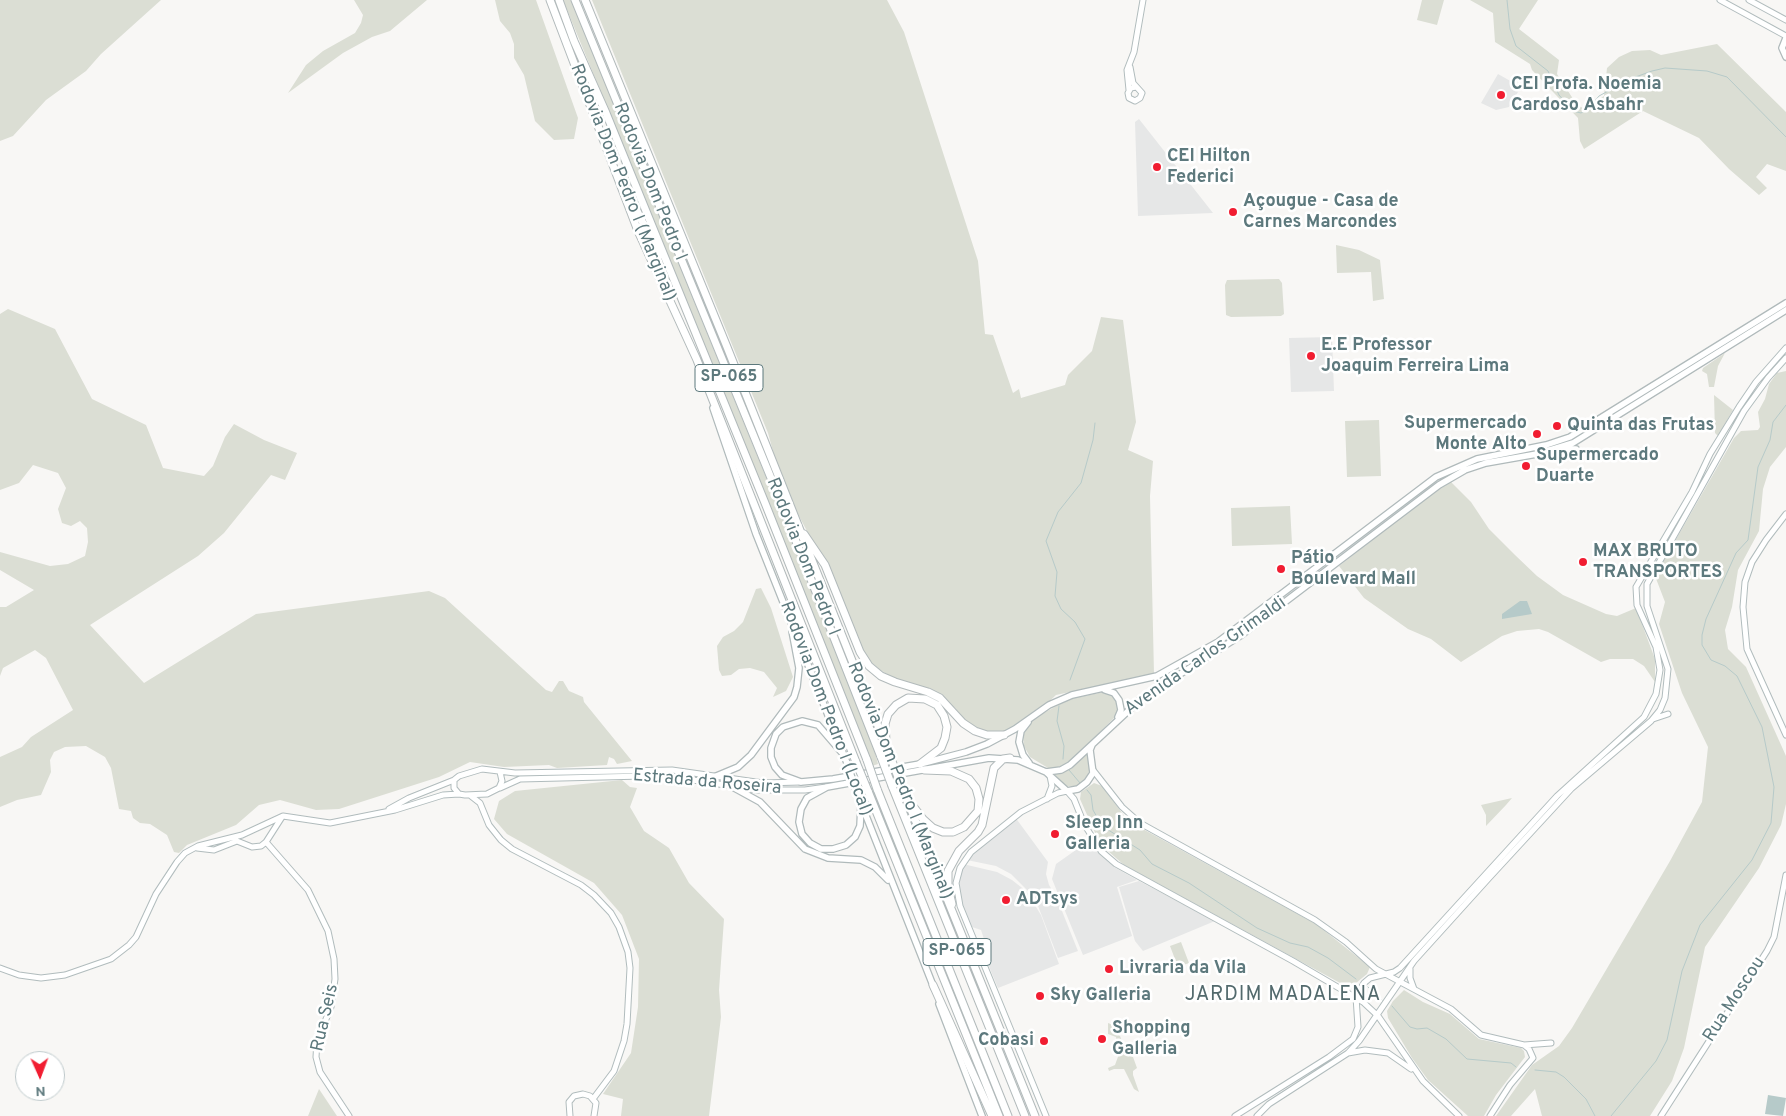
<!DOCTYPE html>
<meta charset="utf-8">
<style>
body{margin:0}
#map{position:relative;width:1786px;height:1116px;overflow:hidden;background:#f8f7f5;font-family:Overpass,sans-serif}
canvas{display:block}
.north{position:absolute;left:15px;top:1051px;width:50px;height:50px;box-sizing:border-box;background:#fff;border:1px solid #bec9cb;border-radius:50%;rotate:178deg;font-size:14px;font-weight:700;line-height:20px;text-align:center;color:#5d797d}
.north::after{content:'';display:block;margin:auto;width:18px;height:22px;background:#f11d31;clip-path:polygon(50% 0,100% 100%,50% 72%,0 100%)}
</style>
<div id="map">
<canvas width="1786" height="1116"></canvas>
<div class="north">N</div>
</div>
<script>
const ctx = document.querySelector('canvas').getContext('2d');
ctx.lineJoin = 'round';
function paint(path, color) { ctx.fillStyle = color; ctx.fill(path, 'evenodd'); }
const toPath = rows => new Path2D(rows.map(r => 'M' + r).join(''));
function trace(path, color, width, dash) { ctx.strokeStyle = color; ctx.lineWidth = width; ctx.lineCap = dash ? 'butt' : 'round'; ctx.setLineDash(dash || []); ctx.stroke(path); }
function write(font, color, halo, rows, align = 'center') {
  ctx.font = font + ' Overpass,sans-serif'; ctx.lineWidth = 5; ctx.setLineDash([]); ctx.textBaseline = 'middle'; ctx.strokeStyle = halo; ctx.fillStyle = color; for (const [text, x, y, turn = 0] of rows) {
    ctx.save(); ctx.translate(x, y); ctx.rotate((+turn || 0) * Math.PI / 180); ctx.textAlign = isNaN(turn) ? turn : align; if (halo) ctx.strokeText(text, 0, 0); ctx.fillText(text, 0, 0); ctx.restore();
  }
}
const built = toPath([
 [1498,74,1521,87,1509,107,1496,110,1481,103],
 [1139,119,1213,213,1138,216,1135,122],
 [1332,337,1334,391,1291,392,1289,338],
 [1015,817,1048,862,1046,874,1049,885,1056,896,1078,951,1058,958,1035,898,1011,874,996,866,962,859],
 [1090,840,1098,852,1114,867,1137,880,1117,887,1132,936,1083,955,1052,879,1056,864],
 [963,864,997,872,1012,880,1026,891,1041,915,1059,964,998,988,980,945,984,939,981,930,972,927,957,892,960,869],
 [1139,881,1215,921,1143,951,1135,941,1119,887]
]);
const green = toPath([
 [0,0,161,0,101,54,86,71,46,100,13,136,0,141],
 [354,0,427,0,390,31,372,37,343,53,288,93,306,65,323,51,355,33,361,23,363,15],
 [495,0,536,0,578,118,574,139,554,140,535,121,524,75,514,58,514,44,510,33,500,21],
 [563,0,571,0,621,122,766,477,874,749,878,764,872,766,701,336],
 [592,0,887,0,904,32,978,261,985,334,993,335,1013,393,1019,389,1021,398,1065,385,1068,375,1092,351,1101,317,1123,320,1136,422,1128,450,1153,461,1150,496,1154,674,1056,695,1033,717,997,736,980,732,965,720,955,708,940,698,911,683,895,679,880,670,860,652,825,565,782,484,768,433],
 [1422,0,1444,0,1437,25,1417,20],
 [1470,0,1538,0,1519,29,1559,60,1557,74,1577,105,1583,108,1604,96,1607,68,1619,57,1632,51,1650,50,1661,55,1717,44,1786,112,1786,171,1767,164,1756,177,1767,188,1759,195,1729,169,1699,138,1643,111,1584,149,1580,141,1578,118,1532,70,1530,64,1495,42,1493,13],
 [1336,245,1359,250,1380,260,1384,299,1373,301,1371,272,1337,273],
 [1279,279,1282,283,1284,314,1281,316,1231,317,1226,315,1225,285,1227,280],
 [8,309,55,329,92,399,146,425,163,468,204,476,213,466,225,437,234,424,264,440,297,453,285,480,271,475,224,533,198,556,90,625,144,683,256,614,429,591,445,598,546,690,552,692,559,681,563,681,569,691,583,697,584,702,632,761,617,764,614,759,609,757,607,765,557,768,549,765,504,767,470,762,439,777,339,809,316,810,280,800,259,805,236,825,187,845,179,853,174,852,167,835,150,824,140,823,133,818,131,811,119,809,111,768,105,757,86,746,65,747,54,752,50,760,51,772,41,795,17,800,0,807,0,757,22,747,31,737,73,710,46,658,35,650,3,668,0,676,0,607,6,607,34,590,0,570,0,552,50,566,68,564,85,556,88,542,87,528,80,521,71,526,62,523,58,509,66,488,58,473,33,465,19,483,0,490,0,314],
 [1725,353,1718,366,1714,387,1709,387,1707,374,1702,371,1703,368],
 [1786,371,1786,447,1770,467,1763,489,1759,531,1738,570,1732,607,1725,630,1728,649,1746,667,1786,756,1786,804,1781,825,1759,868,1705,947,1684,1048,1672,1081,1650,1116,1542,1116,1535,1089,1511,1116,1496,1116,1532,1065,1559,1046,1572,1028,1670,861,1702,802,1708,747,1682,693,1659,624,1665,602,1655,576,1734,438,1741,431,1758,430,1760,427,1758,412,1765,399,1769,384,1777,373],
 [1714,395,1733,410,1718,436,1715,433],
 [1379,420,1381,476,1347,477,1345,421],
 [1451,482,1471,502,1489,529,1515,555,1537,576,1563,595,1606,614,1617,616,1636,608,1655,659,1655,682,1644,666,1633,659,1610,659,1601,662,1548,632,1539,629,1517,631,1502,636,1461,662,1431,639,1408,629,1364,598,1339,566,1430,495],
 [1290,506,1292,544,1232,546,1231,508],
 [761,588,771,608,793,677,786,691,773,697,777,688,764,672,750,668,739,669,731,675,722,676,719,670,717,646,723,637,734,631,743,622,756,589],
 [1104,692,1112,695,1116,700,1118,708,1116,716,1069,763,1055,768,1048,768,1030,757,1024,746,1023,735,1033,719,1069,699],
 [1089,748,1090,768,1086,781,1076,787,1066,786,1054,774,1061,772],
 [622,780,630,787,637,788,630,807,644,831,669,848,689,883,724,919,719,990,721,1017,709,1116,621,1116,623,1099,603,1094,631,1053,638,1007,639,959,622,915,594,883,507,834,494,819,499,801,515,791],
 [1094,783,1102,786,1125,817,1141,828,1316,924,1370,967,1367,974,1356,983,1353,990,1124,865,1100,844,1080,799,1081,792],
 [1512,798,1506,805,1486,826,1486,815,1481,805],
 [1181,942,1189,963,1178,967,1170,946],
 [1404,990,1423,1002,1450,1014,1479,1039,1521,1048,1524,1051,1525,1057,1496,1095,1484,1116,1468,1116,1428,1080,1412,1058,1388,1018,1387,1011,1393,1001],
 [1108,1023,1116,1026,1116,1033,1120,1036,1124,1046,1123,1052,1133,1057,1137,1068,1133,1071,1133,1075,1139,1092,1134,1089,1124,1069,1114,1069,1109,1071,1108,1068,1115,1065,1119,1054,1116,1037,1108,1034],
 [319,1089,337,1116,308,1116]
]);
const water = toPath([
 [1520,601,1527,601,1532,614,1502,619,1502,614],
 [1768,1095,1786,1098,1783,1116,1765,1114]
]);
const stream = toPath([
 [1507,0,1510,29,1516,46,1548,71,1559,95,1573,111,1581,113,1588,109,1599,96,1630,79,1652,71,1665,68,1707,71,1727,77,1786,137],
 [1070,680,1085,639,1075,622,1061,609,1055,596,1057,572,1046,541,1058,512,1081,483,1093,440,1095,423],
 [1059,706,1057,721,1064,746,1063,759],
 [1069,770,1080,783],
 [1087,790,1091,795,1093,810,1102,826,1140,850,1152,864,1189,883,1257,928,1290,943,1308,947,1328,958,1356,979],
 [1368,987,1382,1000],
 [1392,1006,1410,1027,1417,1029,1427,1028,1446,1039,1467,1059,1511,1063,1516,1067],
 [1535,1070,1556,1072,1564,1077,1586,1099,1595,1116],
 [1611,1116,1656,1061,1667,1040,1682,971,1700,925,1752,860,1771,823,1774,787,1762,727,1737,676,1725,666,1711,660,1702,645,1702,635,1706,619,1736,553,1748,540,1758,467,1770,440,1773,422,1786,405]
]);
const secondary = toPath([
 [1720,0,1786,36],
 [1749,0,1786,20],
 [1130,67,1133,83,1142,93,1140,98,1135,101,1129,98,1128,93,1131,88,1136,87],
 [1129,90,1127,70,1134,52,1143,0],
 [1786,514,1766,540,1752,562,1745,582,1743,607,1747,649,1786,735],
 [1653,719,1668,714],
 [1093,770,1122,807,1140,823,1315,920,1346,942,1376,969,1451,1009,1481,1035,1524,1045,1529,1049,1533,1058,1510,1085,1490,1116],
 [500,772,502,781,499,788,487,794,465,795,459,794,454,788,454,780,459,776,482,769,515,773,672,770,763,783,801,782],
 [500,788,520,779,644,776,667,776,757,790,805,790,826,787],
 [471,796,480,803,489,825,501,840,512,849,581,885,594,895,611,913,619,927,628,952,630,968,627,1024,624,1041,614,1071,593,1099],
 [1047,799,1052,786,1050,776],
 [389,809,409,798,454,780],
 [266,842,308,890,328,931,334,959,335,979,331,1007,317,1041,316,1057,320,1072,349,1116],
 [197,848,214,850,237,841,252,847,261,846,266,842,282,817],
 [0,968,19,975,41,978,65,975,111,959,129,945,136,937,156,894,177,862,185,853,198,846,242,835,283,816,330,823,395,810,443,795,459,794],
 [1410,969,1410,978,1414,989],
 [1524,1045,1551,1043],
 [1348,1053,1365,1050,1388,1053,1411,1069],
 [570,1116,569,1102,574,1096,583,1094,590,1096,596,1103,594,1116],
 [1046,1116,960,906,956,883,960,868,971,852,1021,812,1058,793,1067,791,1074,799,1084,824,1101,851,1116,864,1293,961,1363,1002,1378,1016,1423,1081,1459,1116],
 [1235,1116,1329,1057,1353,1039,1358,1027,1356,997,1364,983,1370,978,1394,972,1400,968,1557,796,1644,717,1656,694,1660,670,1656,647,1637,605,1636,587,1692,492,1710,454,1739,407,1756,382,1786,348],
 [1257,1116,1269,1104,1348,1053,1359,1041,1414,961,1489,878,1572,788,1651,721,1660,710,1665,698,1668,669,1647,606,1647,584,1744,411,1768,378,1786,358],
 [1661,1116,1767,951,1774,937,1786,875]
]);
const primary = toPath([
 [1786,38,1782,48,1786,57],
 [713,408,756,534,847,763],
 [1560,449,1576,449],
 [1105,690,1114,693,1119,700,1121,710,1118,717],
 [1028,722,1021,731,1019,742,1023,755,1029,763],
 [843,754,818,725,802,721,783,727,776,734,771,748,771,757,775,767,782,775,801,782,833,779,920,764,966,752,987,744,1015,729,1049,705,1072,695,1157,676,1218,642,1436,477,1477,459,1546,445,1570,437,1786,303],
 [1046,772,1067,791,1078,789,1087,782,1093,773,1090,750,1092,745],
 [714,777,738,767,751,755,794,697,797,687,799,668,792,631],
 [729,785,760,802,805,849,828,858,861,860,875,867,888,880],
 [857,793,934,988],
 [861,805,860,826,855,837,846,845,833,849,821,849,810,843,802,834,799,822,801,809,807,798,827,787,989,758,1018,760,1046,772,1061,770,1070,765,1141,699,1240,636,1439,485,1465,470,1486,463,1537,454,1573,443,1786,310],
 [939,1004,982,1116]
]);
const highway = toPath([
 [550,0,638,231,697,360,856,762],
 [559,0,574,41,606,113,765,503,867,760],
 [575,0,773,483,881,757],
 [585,0,727,347,890,756],
 [623,182,659,256],
 [804,534,825,565,860,652,869,666,881,676,895,682,928,692,940,698,963,723,975,731,987,735,1004,735],
 [886,741,885,724,888,714,896,705,908,698,925,699,937,705,944,716,947,727,945,738,941,748,920,764],
 [901,785,1035,1116],
 [892,786,1025,1116],
 [877,789,1008,1116],
 [868,791,999,1116],
 [912,805,923,819,933,828,943,832,953,832,964,827,978,811,979,799,976,788,969,779,951,771,924,770],
 [952,904,948,887,948,871,959,851,978,832,982,825,994,768,1003,759,1010,758],
 [933,985,992,1116]
]);
const primaryBridge = toPath([
 [847,763,857,793]
]);
const highwayBridge = toPath([
 [890,756,901,785],
 [881,757,892,786],
 [867,760,877,789],
 [856,762,868,791]
]);
const markers = [
 [1501,95,5,"#f11d31"],
 [1157,167,5,"#f11d31"],
 [1233,212,5,"#f11d31"],
 [1311,356,5,"#f11d31"],
 [1557,426,5,"#f11d31"],
 [1537,434,5,"#f11d31"],
 [1526,466,5,"#f11d31"],
 [1583,562,5,"#f11d31"],
 [1281,569,5,"#f11d31"],
 [1055,834,5,"#f11d31"],
 [1006,900,5,"#f11d31"],
 [1109,969,5,"#f11d31"],
 [1040,996,5,"#f11d31"],
 [1102,1039,5,"#f11d31"],
 [1044,1041,5,"#f11d31"]
];
const shields = [
 [729,378,68],
 [957,952,68]
];
const shieldNames = [
 ["SP-065",729,378],
 ["SP-065",957,952]
];
const poiNames = [
 ["CEI Profa. Noemia",1511,85],
 ["Cardoso Asbahr",1511,106],
 ["CEI Hilton",1167,157],
 ["Federici",1167,178],
 ["Açougue - Casa de",1243,202],
 ["Carnes Marcondes",1243,223],
 ["E.E Professor",1321,346],
 ["Joaquim Ferreira Lima",1321,367],
 ["Supermercado",1527,424,"right"],
 ["Monte Alto",1527,445,"right"],
 ["Quinta das Frutas",1567,426],
 ["Supermercado",1536,456],
 ["Duarte",1536,477],
 ["MAX BRUTO",1593,552],
 ["TRANSPORTES",1593,573],
 ["Pátio",1291,559],
 ["Boulevard Mall",1291,580],
 ["Sleep Inn",1065,824],
 ["Galleria",1065,845],
 ["ADTsys",1016,900],
 ["Livraria da Vila",1119,969],
 ["Sky Galleria",1050,996],
 ["Shopping",1112,1029],
 ["Galleria",1112,1050],
 ["Cobasi",1034,1041,"right"]
];
const streetNames = [
 ["Rodovia Dom Pedro I",649,182,68],
 ["Rodovia Dom Pedro I (Marginal)",622,183,68],
 ["Rodovia Dom Pedro I",802,557,68],
 ["Avenida Carlos Grimaldi",1206,657,-35],
 ["Rodovia Dom Pedro I (Local)",825,709,69],
 ["Rodovia Dom Pedro I (Marginal)",899,781,68],
 ["Estrada da Roseira",707,783,5],
 ["Rua Moscou",1735,1000,-57],
 ["Rua Seis",326,1018,-77]
];
const quarterNames = [
 ["JARDIM MADALENA",1283,996]
];
paint(built, '#e6e7e7');
paint(green, '#dbded4');
paint(water, '#b6cac9');
trace(stream, '#b6cac9', 1);
trace(secondary, '#b1bcbd', 7);
trace(primary, '#b0babb', 8);
trace(highway, '#b2babb', 9);
trace(secondary, '#fff', 5);
trace(primary, '#fff', 5.5);
trace(highway, '#fff', 7);
trace(primaryBridge, '#b0babb', 8, []);
trace(highwayBridge, '#b2babb', 9, []);
trace(primaryBridge, '#fff', 5.5);
trace(highwayBridge, '#fff', 7);
for (const [x, y, r, color] of markers) { const dot = new Path2D(); dot.arc(x, y, r, 0, 2 * Math.PI); ctx.fillStyle = color; ctx.fill(dot); trace(dot, '#fff', 2); }
for (const [x, y, w] of shields) { const box = new Path2D(); box.roundRect(x - w / 2, y - 13.5, w, 27, 4); ctx.fillStyle = '#fff'; ctx.fill(box); trace(box, '#5d797d', 1); }
write('bold 16px', '#5d797d', null, shieldNames);
write('bold 18px', '#5d797d', '#fff', poiNames, 'left');
write('18px', '#5d797d', '#fff', streetNames);
ctx.letterSpacing = '1px';
write('20px', '#536a6d', '#fff', quarterNames);
ctx.letterSpacing = '0px';
</script>
